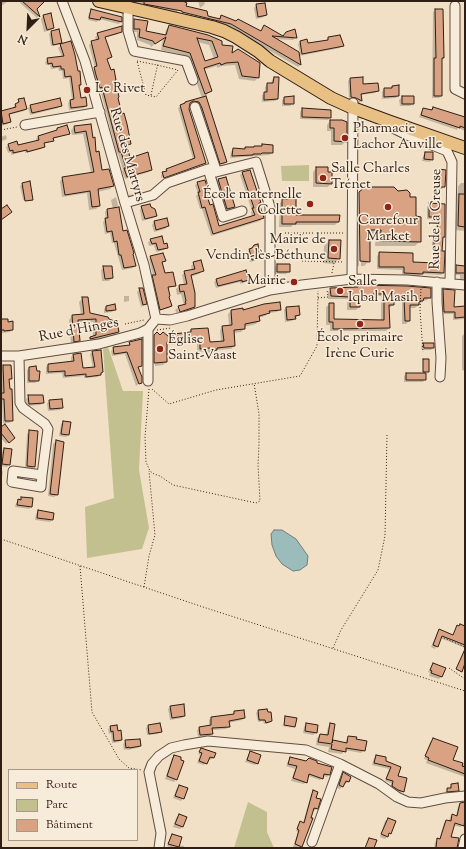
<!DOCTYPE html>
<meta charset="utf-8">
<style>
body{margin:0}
#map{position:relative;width:466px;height:849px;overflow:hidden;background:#f2e0c6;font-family:"Sorts Mill Goudy",serif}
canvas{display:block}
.frame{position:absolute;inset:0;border:2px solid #2f1e13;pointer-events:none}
.legend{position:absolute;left:8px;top:769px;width:130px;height:72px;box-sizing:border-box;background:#f7ebda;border:1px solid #a7998a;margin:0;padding:5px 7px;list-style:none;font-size:12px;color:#2f1e13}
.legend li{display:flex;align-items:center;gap:8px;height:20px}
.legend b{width:20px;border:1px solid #a7998a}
.north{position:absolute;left:8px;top:8px;width:40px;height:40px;-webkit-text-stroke:3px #f7ebda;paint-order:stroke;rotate:204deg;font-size:11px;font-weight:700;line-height:16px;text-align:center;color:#2f1e13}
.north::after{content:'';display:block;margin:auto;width:14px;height:18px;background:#2f1e13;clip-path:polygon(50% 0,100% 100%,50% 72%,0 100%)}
</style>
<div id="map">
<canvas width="466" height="849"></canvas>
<div class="frame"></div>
<ul class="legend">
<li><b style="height:5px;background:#e9c083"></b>Route</li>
<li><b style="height:11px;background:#c3c090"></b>Parc</li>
<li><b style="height:11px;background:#d8a283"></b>Bâtiment</li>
</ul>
<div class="north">N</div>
</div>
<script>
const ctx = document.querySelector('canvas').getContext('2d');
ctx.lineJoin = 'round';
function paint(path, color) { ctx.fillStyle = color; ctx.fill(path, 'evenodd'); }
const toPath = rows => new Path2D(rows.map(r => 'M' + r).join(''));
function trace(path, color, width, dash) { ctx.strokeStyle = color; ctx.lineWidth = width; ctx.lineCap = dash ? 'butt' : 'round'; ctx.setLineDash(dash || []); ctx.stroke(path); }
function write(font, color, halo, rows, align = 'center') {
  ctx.font = font + ' "Sorts Mill Goudy",serif'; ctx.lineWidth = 3; ctx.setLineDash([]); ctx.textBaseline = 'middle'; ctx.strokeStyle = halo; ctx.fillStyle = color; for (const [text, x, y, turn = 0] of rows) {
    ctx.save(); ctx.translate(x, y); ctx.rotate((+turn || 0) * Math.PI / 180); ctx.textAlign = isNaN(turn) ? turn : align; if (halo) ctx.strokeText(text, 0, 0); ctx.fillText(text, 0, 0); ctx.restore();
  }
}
const green = toPath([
 [309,165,309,181,282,181,281,166],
 [108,347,123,391,143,391,139,470,149,528,142,549,87,558,85,507,114,498,103,349],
 [248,802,267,812,267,832,274,848,234,848]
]);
const water = toPath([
 [274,530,282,530,296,539,308,556,307,565,300,570,293,571,282,564,276,556,272,545,271,534,274,530]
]);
const shadow = toPath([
 [1,1,7,1,7,2,1,6],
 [22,1,43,1,36,9,38,16,37,18,20,3],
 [123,1,186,1,185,6,208,16,218,19,221,16,260,32,264,27,282,37,283,36,296,37,293,40,274,39,300,53,298,44,300,42,307,44,326,41,328,38,342,46,340,48,299,56,300,65,298,67,228,27],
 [178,10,206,17,206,19,177,12],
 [267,35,275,36,277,38,267,37],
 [198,1,204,1,205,4,200,8],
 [465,3,465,37,464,4],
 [256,5,266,15,264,17,256,19,254,8],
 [92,10,121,21,119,24,99,19,97,22,88,20,89,13],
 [436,10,443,58,441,60,441,96,439,98,432,98,433,12],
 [43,16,53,28,51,30,44,32,41,19],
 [134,20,145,31,164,36,166,30,169,26,208,36,258,77,255,81,239,79,235,65,222,66,217,68,217,66,203,70,211,91,205,96,226,161,224,164,218,165,196,104,190,103,188,109,205,163,161,178,161,175,167,170,193,159,178,108,185,103,202,98,187,56,161,50,163,38,151,47,150,45,137,40,137,32,131,32,131,23],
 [198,42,209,45,214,59,205,63],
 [121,31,118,34,104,38,111,56,106,60,114,81,117,98,130,144,126,147,129,160,151,169,149,172,125,179,122,171,123,170,118,154,117,154,100,89,98,89,94,78,92,71,95,68,89,45,92,42,97,41,95,37,98,34],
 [51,32,61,42,58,45,51,46,49,34],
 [61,45,80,84,79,86,80,99,86,106,84,108,69,110,68,103,72,100,69,78,63,79,62,71,59,71,58,68,51,69,50,65,46,65,45,62,48,59,62,57,58,48],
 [274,78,278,99,275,101,262,102,262,95,265,93,265,87,267,84,271,84,272,80],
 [350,79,363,85,378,91,375,93,360,95,361,101,359,103,349,99,348,81],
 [392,87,398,96,396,98,382,99,382,92,384,89,390,89],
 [402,97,413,97,413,104,410,106,400,106,399,100],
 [285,98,293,103,290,106,282,106,282,100],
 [19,100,26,109,24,111,8,115,10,121,8,124,1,126,1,112,14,109,13,107,17,104,17,103],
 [31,106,61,106,58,108,30,115,28,108],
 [433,108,465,118,465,131,458,128,457,130,419,117,423,109,431,110],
 [302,109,330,117,328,120,300,119,300,112],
 [330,121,346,141,342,145,331,145,331,131,327,131,327,125],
 [90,125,101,171,113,186,110,189,97,192,99,206,96,209,89,210,87,193,62,197,60,181,63,178,91,173,83,134,72,135,71,130,74,127],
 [57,129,68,133,66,135,52,139,50,142,43,144,44,146,41,149,25,153,25,151,11,155,11,152,8,153,6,147,8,145,16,142,17,146,37,141,36,139,38,137,55,132],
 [6,135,7,139,2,141,1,137],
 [262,145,272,153,269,155,230,158,231,152,233,149,244,150,245,148,261,147],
 [425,153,432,159,430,162,422,161,423,156],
 [316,168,327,173,331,183,328,187,313,187,313,172],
 [438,170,444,187,442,189,436,189,436,173],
 [243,173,258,203,263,218,260,221,211,236,202,209,200,209,196,196,198,194,195,185,198,183,207,189,205,191,219,227,252,217,251,212,252,211,240,175],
 [225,178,234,207,231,209,225,211,216,182,218,180],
 [461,183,465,183,465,231,455,230,458,186],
 [23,184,32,199,31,201,31,199,23,200,20,186],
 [360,192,415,217,420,241,415,246,375,246,376,235,369,235,369,261,364,266,361,266],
 [141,193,127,197,129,195],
 [358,194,359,266,356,266,355,198],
 [116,197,118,205,115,209,122,232,132,254,135,265,133,268,122,270,114,243,112,243,110,233,105,234,103,222,106,219,105,212,107,210,113,209,111,200],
 [283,200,294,216,339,216,338,222,335,225,293,225,291,227,279,227,280,203],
 [430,204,444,205,444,237,441,239,441,252,443,273,441,275,422,274,419,276,402,275,402,270,377,269,377,256,380,253,412,263,433,264,434,263,434,251,432,251,432,237,435,234,436,225,432,224,432,219,427,219,427,207],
 [142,207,156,216,153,218,142,221,140,210],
 [154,222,168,226,165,229,154,232,152,225],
 [151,240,163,245,167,248,164,250,156,252,154,245,149,246,148,242],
 [329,241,339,258,334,264,323,263,324,246],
 [254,246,259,258,257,260,250,262,247,253],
 [151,257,165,261,161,263,165,274,175,285,172,287,167,288,171,306,169,308,158,311,151,278,153,275,149,259],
 [194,263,202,271,199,274,190,277,194,307,191,310,181,313,180,308,178,308,184,305,181,294,177,295,176,289,179,286,184,285,182,275,185,272,192,271,191,266],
 [277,265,289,271,286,274,275,274,275,267],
 [457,266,465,267,465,281,460,280,460,275,455,275,455,268],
 [104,267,112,278,109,281,102,281,101,270],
 [245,271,247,280,245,282,240,284,240,282,216,288,214,282,216,280],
 [140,289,146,304,141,307,137,292],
 [331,289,430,297,427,300,423,301,415,308,409,308,409,321,406,324,402,324,402,301,393,301,393,305,389,308,389,328,386,331,330,331,330,325,326,325,326,307,330,304,333,320,381,321,381,296,372,296,372,299,369,302,359,302,359,307,356,310,347,310,347,299,328,299,328,292],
 [443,290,452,308,465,307,465,319,453,320,453,314,442,314,441,293],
 [124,296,129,296,129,301,124,302],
 [83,298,89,313,118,332,114,336,87,342,93,337,93,322,77,323,79,340,75,344,71,345,69,320,72,316,81,315,79,302],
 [106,307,115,309,112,312,104,313,104,309],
 [178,308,179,313,177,314,175,310],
 [286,308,299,315,292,321,285,322,284,310],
 [280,309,277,312,268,313,265,316,258,318,259,321,256,324,244,327,244,329,241,332,233,333,234,346,231,349,216,350,213,353,208,354,208,351,197,352,197,343,166,345,166,362,163,365,155,366,155,336,170,338,174,334,188,333,191,330,209,343,221,342,220,330,223,326,229,326,228,314,231,311,242,312],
 [1,320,7,323,12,330,10,332,2,333],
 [464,334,465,334,465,371,462,370,462,336],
 [153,337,153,366,151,366,151,339],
 [130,343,141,365,138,368,141,382,136,386,125,354,112,356,111,351,114,348,128,346],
 [424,344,433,348,431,350,422,350,421,346],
 [93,352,100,374,98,377,84,378,84,376,63,378,62,373,46,374,46,367,48,365,71,362,71,357,73,355,82,369,93,368,90,354],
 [423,360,428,371,425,372,425,379,423,382,404,382,404,376,406,374,423,374],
 [3,366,10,379,8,381,12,420,9,423,3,423,2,401,1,401,2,394,1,368],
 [29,368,38,380,35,383,27,383,27,370],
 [29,396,43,403,40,405,27,406,26,399],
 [50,401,62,407,60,410,48,411,47,403],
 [64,422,70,422,68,435,66,437,59,436,61,424],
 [1,429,11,440,6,444,1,438],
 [30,431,34,466,32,469,25,468,27,434],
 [56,441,63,443,57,495,54,497,48,496,53,444],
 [4,449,9,464,7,467,1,466,2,452],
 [1,471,3,471,1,482],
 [22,498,32,499,31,507,29,509,15,507,16,503],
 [38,511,53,514,52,520,50,522,35,520,36,514],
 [458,627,465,627,465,662,460,660,465,648,453,643,440,638,435,649,431,647,437,633,439,630,452,636],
 [433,664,441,677,439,679,429,676,430,673,428,672],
 [170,707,184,716,182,718,170,720,168,709],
 [258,711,271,721,269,723,264,724,263,721,258,722,256,713],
 [234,712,244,718,242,720,228,723,229,726,226,729,212,730,212,733,210,736,198,737,197,730,199,728,209,727,209,720,211,718,232,715],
 [306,724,316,726,316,733,313,735,303,733,304,727],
 [331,724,331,743,333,741,345,743,346,740,348,737,364,750,361,753,345,750,342,754,328,752,329,747,316,745,317,738,320,735,326,736,328,727],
 [283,725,293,728,282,726],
 [148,726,161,732,158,734,147,735,146,728],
 [111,727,121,740,119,742,112,743,111,733,109,734,108,729],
 [433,740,452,760,465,765,465,777,426,763,427,760,424,759,430,742],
 [126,741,140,746,138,748,127,750,127,749,124,750,123,744],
 [201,750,213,758,210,760,208,759,204,765,197,763,200,755,198,754],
 [250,752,257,763,255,765,245,762,248,755],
 [175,756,176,779,174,782,165,779,172,758],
 [376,756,384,761,400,767,396,777,403,791,400,794,390,789,391,783,385,781,389,769,372,765,374,758],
 [290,758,316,763,329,775,327,777,323,776,320,780,308,776,304,784,291,781,295,769,286,766],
 [344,774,350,777,348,782,345,784,344,784,340,789,337,788,341,776],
 [451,785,457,790,455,793,445,794,445,792,449,789],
 [179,786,183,798,181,801,173,798,177,788],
 [314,791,317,808,314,811,313,810,302,846,297,848,293,847,298,832,296,831,298,825,300,822,303,823,311,794],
 [460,803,465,803,465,812,463,825,460,827,453,825,449,837,456,848,434,848,435,842,439,840,444,823,446,821,449,822,450,817,453,815,456,816,458,806],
 [179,815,182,827,180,829,173,827,176,818],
 [388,819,390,833,385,839,380,837,385,821],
 [172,835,178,845,184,846,184,848,173,848,167,846]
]);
const building = toPath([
 [22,1,45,1,37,9,40,17,22,1],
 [144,1,183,1,187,3,186,6,207,11,208,16,220,19,221,15,236,21,238,19,261,31,264,25,283,36,286,32,295,29,297,38,272,36,299,52,301,65,231,24,182,12,182,11,144,4,144,1],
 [265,3,267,15,258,17,256,4,265,3],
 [91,9,122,17,122,22,101,17,100,20,89,18,91,9],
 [435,9,443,9,444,58,442,58,442,96,434,96,434,58,436,58,435,9],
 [51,13,54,28,47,30,43,15,51,13],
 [134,19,148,21,146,31,166,35,169,25,208,35,222,41,222,45,233,46,232,53,238,49,260,63,259,78,242,76,238,62,226,63,221,65,220,63,204,68,212,91,205,94,190,53,163,46,166,37,155,44,153,41,139,37,140,29,134,29,134,19],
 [197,38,212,41,218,57,205,61,197,38],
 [122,26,122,32,105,37,112,57,107,59,111,70,114,69,116,80,115,80,119,97,118,98,122,114,124,113,127,124,131,144,127,145,130,158,148,152,152,170,127,177,124,168,126,168,121,152,119,152,102,87,100,88,96,75,94,67,97,66,91,41,99,39,97,33,122,26],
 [59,29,62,43,53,45,51,31,59,29],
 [340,35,344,46,302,54,300,41,307,39,308,43,328,40,328,37,340,35],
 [71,41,75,55,78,71,80,71,81,85,79,85,81,98,86,97,87,106,71,108,70,100,74,99,71,76,65,77,64,69,61,69,61,66,53,67,52,63,48,64,47,58,64,56,60,44,71,41],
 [274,77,279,77,278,99,264,100,264,92,267,92,267,83,273,83,274,77],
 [363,77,363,84,378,83,379,91,361,94,362,101,356,98,351,97,350,78,363,77],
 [399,85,399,96,384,97,384,88,392,88,392,86,399,85],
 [206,96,227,162,220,164,202,108,199,102,193,101,190,103,189,109,206,163,164,178,162,172,167,171,166,169,195,158,180,105,185,103,185,102,206,96],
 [294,96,294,104,284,104,284,97,294,96],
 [402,96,414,96,414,104,402,104,402,96],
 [24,98,27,109,9,114,11,122,3,124,1,111,16,107,15,104,19,102,18,99,24,98],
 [60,98,62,106,32,113,30,105,60,98],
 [433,107,465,117,465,128,460,126,460,128,421,115,423,108,432,110,433,107],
 [302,108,331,110,331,118,302,117,302,108],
 [330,120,342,120,347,122,347,142,334,141,334,128,330,128,330,120],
 [91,124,93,138,95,137,96,152,99,151,102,170,109,169,114,186,98,189,100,206,92,207,90,191,65,195,62,177,94,172,86,131,75,133,74,126,91,124],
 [67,125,70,134,53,138,54,141,44,143,45,147,27,152,27,150,13,153,13,150,10,151,8,144,17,141,18,145,39,140,38,136,57,130,57,128,67,125],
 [262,144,273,145,273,153,262,153,261,154,253,154,253,155,232,156,233,148,245,149,245,147,254,147,254,146,262,146,262,144],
 [425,152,433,152,433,160,424,159,425,152],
 [316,167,328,167,328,172,332,172,332,184,316,183,316,167],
 [438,169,446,170,445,187,438,187,438,169],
 [250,170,261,203,259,203,264,218,213,234,205,207,202,208,198,192,200,192,197,182,205,180,208,190,205,190,210,205,213,204,219,226,255,215,252,208,254,208,242,172,250,170],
 [226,177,235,207,227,209,218,179,226,177],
 [30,181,33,200,25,201,22,183,30,181],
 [365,187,394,187,398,191,407,190,410,193,410,197,416,197,416,216,421,217,421,242,380,241,381,230,370,230,370,262,360,261,359,192,365,187],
 [459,194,465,194,465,227,458,226,459,194],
 [282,199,296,199,296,215,340,215,339,222,296,222,296,224,282,224,282,199],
 [429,203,445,204,445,237,443,237,442,251,445,251,444,273,423,272,423,274,404,273,404,267,379,267,379,252,413,253,413,262,435,263,435,261,436,261,436,249,434,249,434,233,437,233,438,222,434,222,434,217,429,217,429,203],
 [150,204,151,207,155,209,157,216,145,219,141,206,150,204],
 [7,205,12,212,1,220,1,209,7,205],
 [119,207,123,231,127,230,134,253,133,254,136,266,124,268,121,255,119,255,117,241,114,242,112,231,107,232,105,218,108,218,107,209,119,207],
 [167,218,169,226,156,230,154,221,167,218],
 [162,236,164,244,167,243,168,248,158,250,156,243,152,244,150,239,162,236],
 [329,240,341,240,340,259,328,258,329,240],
 [258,244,260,258,252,260,249,249,252,248,254,245,258,244],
 [163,253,166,261,162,262,165,273,173,272,176,286,168,287,170,296,169,297,172,306,160,310,152,275,156,275,150,256,163,253],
 [201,260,204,271,191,275,195,293,195,307,180,312,178,306,186,304,185,302,186,301,184,291,180,292,179,285,187,284,184,271,195,269,193,262,201,260],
 [277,264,290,264,290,272,277,272,277,264],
 [456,265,465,266,465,273,456,273,456,265],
 [103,266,112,266,113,278,105,279,103,266],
 [246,270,249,280,242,282,242,280,218,286,216,279,246,270],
 [358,285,407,286,431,288,431,298,424,298,423,301,419,301,419,305,410,305,410,321,405,321,404,298,394,298,394,305,389,305,390,328,333,329,333,322,329,322,329,303,334,303,334,319,384,320,384,294,373,294,373,299,360,300,360,307,350,307,350,297,331,296,330,288,358,287,358,285],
 [139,288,143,288,147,304,143,305,139,288],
 [443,289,455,290,454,307,465,306,465,317,455,318,455,312,444,312,443,289],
 [82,297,88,297,90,313,108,317,109,319,117,322,119,332,90,339,90,337,96,335,96,319,78,320,80,341,74,342,72,315,84,314,82,297],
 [280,302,281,310,269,311,270,313,259,316,260,321,245,324,245,329,234,330,235,346,217,348,217,350,211,351,210,348,200,349,200,341,167,342,167,362,154,363,154,335,157,332,160,335,163,332,173,340,173,334,191,332,191,329,208,328,210,342,224,341,222,326,232,325,231,310,243,308,243,310,264,304,280,302],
 [115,304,116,310,106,311,106,306,115,304],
 [299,306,300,315,295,316,296,319,287,320,286,307,299,306],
 [1,319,8,319,8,322,13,321,13,330,4,331,4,330,1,330,1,319],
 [142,339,142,366,138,367,142,377,142,383,139,384,127,352,114,354,113,347,130,345,129,342,142,339],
 [423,343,434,343,434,348,424,348,423,343],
 [101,350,103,372,101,373,101,375,86,377,86,374,65,376,65,371,48,372,48,364,74,361,73,354,75,354,81,353,83,368,95,367,92,351,101,350],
 [423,359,429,359,429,372,423,372,423,359],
 [3,365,11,365,12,379,9,379,10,389,12,389,13,421,5,421,4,399,1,399,1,393,4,393,3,365],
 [36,366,37,371,40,371,39,381,29,381,29,367,36,366],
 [406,373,426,373,426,380,406,380,406,373],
 [28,395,43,395,44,403,29,404,28,395],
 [62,399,63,408,50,409,49,400,62,399],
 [63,421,71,422,69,435,61,434,63,421],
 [5,424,15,438,9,443,1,433,1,427,5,424],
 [29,430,38,431,35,467,27,466,29,430],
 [56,440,64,442,58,495,50,494,56,440],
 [4,448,12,449,10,465,2,464,4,448],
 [21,497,33,498,32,507,17,505,18,499,21,500,21,497],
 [38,510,54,513,53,520,37,518,38,510],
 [460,624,465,626,465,645,442,636,438,647,433,645,439,629,453,635,457,625,459,626,460,624],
 [465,649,465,663,462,672,456,669,465,649],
 [433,663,446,668,442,677,431,673,432,671,430,670,433,663],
 [184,704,185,716,172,718,170,706,184,704],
 [267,709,268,712,271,712,272,721,266,723,265,720,259,720,258,710,267,709],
 [244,710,245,718,229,721,230,727,212,728,213,734,200,735,199,727,211,725,211,717,234,714,234,711,244,710],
 [285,716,297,718,295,727,284,725,285,716],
 [160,723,162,732,149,734,148,725,160,723],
 [306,723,318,725,317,733,305,731,306,723],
 [330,723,335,724,332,743,333,740,347,743,348,736,357,737,356,739,367,741,365,751,346,748,346,752,331,749,332,744,318,742,320,734,328,735,330,723],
 [117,725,118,731,121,730,122,740,114,741,113,731,111,732,110,726,117,725],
 [433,738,458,747,453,760,463,763,462,766,465,767,465,774,428,760,429,758,425,756,433,738],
 [140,739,141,746,129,748,129,747,126,748,125,740,140,739],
 [201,748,216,753,214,758,210,757,207,764,199,761,202,753,199,752,201,748],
 [250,751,261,755,258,764,247,760,250,751],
 [174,755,181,757,181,760,184,761,177,780,167,776,174,755],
 [376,755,386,757,386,761,401,767,398,776,407,778,404,792,398,790,392,786,393,781,386,779,391,767,374,763,376,755],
 [290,757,306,761,309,758,317,761,317,763,332,767,330,775,324,774,323,779,309,774,307,783,293,778,297,766,288,764,290,757],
 [343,772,351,777,349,782,346,781,343,787,339,785,343,772],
 [458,783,459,791,447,792,447,788,451,788,451,784,458,783],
 [179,785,188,788,184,799,175,796,179,785],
 [313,790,318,792,316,798,321,799,318,809,314,808,311,818,313,818,302,847,295,844,299,830,297,829,300,821,304,823,313,790],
 [465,802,465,819,464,826,455,823,451,837,459,838,457,848,436,848,437,838,440,839,446,820,451,821,452,814,457,816,460,803,465,802],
 [179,814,187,817,183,827,175,824,179,814],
 [388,818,396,821,391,834,389,833,388,837,381,834,388,818],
 [172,834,182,837,179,847,168,844,172,834],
 [369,838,377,840,374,848,365,848,369,838]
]);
const path = toPath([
 [137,61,157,65,178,70,156,97,146,95,137,61],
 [151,95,158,63],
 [1,130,17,127],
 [279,233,344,233],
 [302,234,302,242],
 [302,261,343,262],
 [332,273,334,263],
 [421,289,420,310,423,352],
 [318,298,328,297,327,290],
 [125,324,144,320],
 [157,330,171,328],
 [149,389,145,437,146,462,150,471,154,474,160,476,173,485,256,503,260,501,258,465,259,444,259,414,254,383],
 [152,389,169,404,216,390,300,376,317,346,318,291],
 [1,539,206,608,465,691],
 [80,566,92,712,119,759,129,768,142,770],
 [144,587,149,556,155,535,149,471],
 [444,638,465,647],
 [333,648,341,630,378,570,385,536,387,435],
 [449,668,465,679]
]);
const minor = toPath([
 [62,1,85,61,125,203,144,265,156,319],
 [455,6,455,89,465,94],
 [129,8,128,15,128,31,134,51,186,61,193,80],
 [195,107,215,167],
 [390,124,393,128,407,135,447,151,452,162,450,283],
 [25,125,100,112],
 [208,169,215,167,216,172,256,162,270,207,270,290],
 [125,203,153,195,167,183,208,169,223,217,242,211],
 [352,279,353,103],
 [437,282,437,302,441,358,440,377],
 [156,319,170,320,187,316,270,290,302,285,352,279,407,280,465,285],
 [1,356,19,356,99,344,140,333,148,329,156,319],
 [19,356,20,403,23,408,45,424,48,429,42,475,41,487,12,482,13,471,42,475],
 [148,381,148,329],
 [312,842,340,764],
 [159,848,161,833,149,772,152,764,159,756,171,748,184,745,208,741,306,750,340,764,379,784,397,797,408,802,421,803,445,798,465,796],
 [463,848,465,839]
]);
const major = toPath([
 [99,1,212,27,224,31,236,37,258,51,270,61,331,98,353,108,388,121,465,148]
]);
const markers = [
 [87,90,4,"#8f2418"],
 [345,138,4,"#8f2418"],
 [323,178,4,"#8f2418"],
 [310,204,4,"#8f2418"],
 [388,207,4,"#8f2418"],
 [334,249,4,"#8f2418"],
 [294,282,4,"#8f2418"],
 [340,291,4,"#8f2418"],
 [360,324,4,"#8f2418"],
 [160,349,4,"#8f2418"]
];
const poiNames = [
 ["Le Rivet",95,90],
 ["Pharmacie",353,130],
 ["Lachor Auville",353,146],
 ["Salle Charles",331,170],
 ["Trénet",331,186],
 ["École maternelle",302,196,"right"],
 ["Colette",302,212,"right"],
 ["Carrefour",388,222,"center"],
 ["Market",388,238,"center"],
 ["Mairie de",326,241,"right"],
 ["Vendin-lès-Béthune",326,257,"right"],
 ["Mairie",286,282,"right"],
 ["Salle",348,283],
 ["Iqbal Masih",348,299],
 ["École primaire",360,339,"center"],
 ["Irène Curie",360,355,"center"],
 ["Église",168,341],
 ["Saint-Vaast",168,357]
];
const streetNames = [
 ["Rue des Martyrs",126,155,74],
 ["Rue de la Creuse",437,219,-89],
 ["Rue d'Hinges",79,331,-11]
];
paint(green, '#c3c090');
paint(water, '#9cbcbb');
trace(water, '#707d78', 1);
paint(shadow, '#0003');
paint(building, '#d8a283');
trace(building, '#2f1e13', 1);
trace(minor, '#604e40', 11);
trace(major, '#2f1e13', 14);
trace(path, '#2f1e13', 1, [1, 2]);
trace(minor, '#f7ebda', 9);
trace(major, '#e9c083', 12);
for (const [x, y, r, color] of markers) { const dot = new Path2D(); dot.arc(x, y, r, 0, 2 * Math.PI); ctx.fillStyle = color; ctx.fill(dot); trace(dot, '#f7ebda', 1.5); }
write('14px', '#2f1e13', '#f7ebda', poiNames, 'left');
write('14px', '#2f1e13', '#f7ebda', streetNames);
</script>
